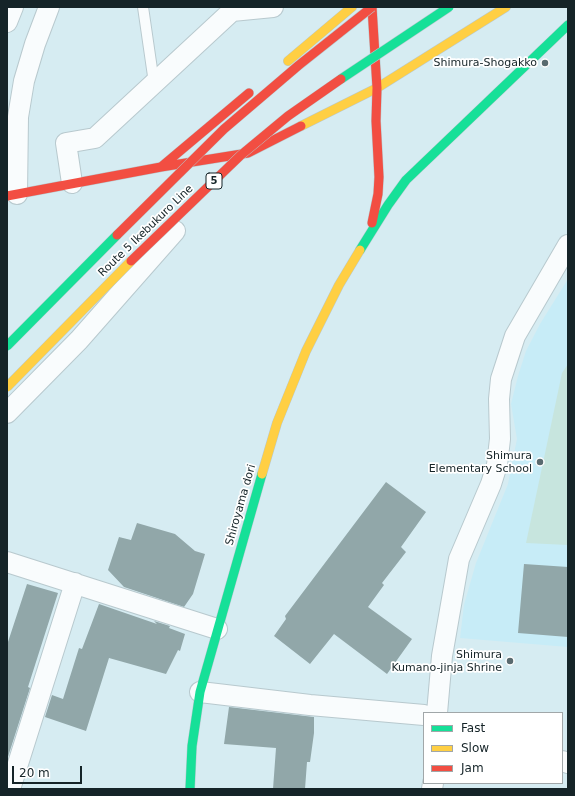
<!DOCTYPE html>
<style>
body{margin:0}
#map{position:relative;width:575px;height:796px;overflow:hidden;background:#d6ecf2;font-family:"DejaVu Sans",sans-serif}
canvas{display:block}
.frame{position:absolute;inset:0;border:8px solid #152428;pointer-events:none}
.legend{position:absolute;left:423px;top:712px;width:140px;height:72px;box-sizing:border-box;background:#fff;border:1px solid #a1a7a9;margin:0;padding:5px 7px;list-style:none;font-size:12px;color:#152428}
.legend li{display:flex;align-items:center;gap:8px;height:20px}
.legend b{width:20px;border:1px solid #a1a7a9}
.scale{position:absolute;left:12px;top:766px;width:70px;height:18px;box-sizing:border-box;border:2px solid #152428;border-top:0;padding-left:5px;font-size:12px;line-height:14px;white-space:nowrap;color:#152428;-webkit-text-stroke:3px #fff;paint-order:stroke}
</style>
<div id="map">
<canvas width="575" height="796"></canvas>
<div class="frame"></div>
<ul class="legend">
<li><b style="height:5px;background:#16e098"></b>Fast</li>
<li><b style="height:5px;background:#ffcf43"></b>Slow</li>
<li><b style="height:5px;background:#f24e42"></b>Jam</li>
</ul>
<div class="scale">20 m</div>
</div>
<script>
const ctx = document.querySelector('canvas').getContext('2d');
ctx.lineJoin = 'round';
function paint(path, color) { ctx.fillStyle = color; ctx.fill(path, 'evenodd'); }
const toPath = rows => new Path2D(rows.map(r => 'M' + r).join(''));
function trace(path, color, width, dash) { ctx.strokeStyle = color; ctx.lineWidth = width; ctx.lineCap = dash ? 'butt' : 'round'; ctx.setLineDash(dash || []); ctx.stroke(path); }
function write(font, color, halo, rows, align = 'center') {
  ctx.font = font + ' "DejaVu Sans",sans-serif'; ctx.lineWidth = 3.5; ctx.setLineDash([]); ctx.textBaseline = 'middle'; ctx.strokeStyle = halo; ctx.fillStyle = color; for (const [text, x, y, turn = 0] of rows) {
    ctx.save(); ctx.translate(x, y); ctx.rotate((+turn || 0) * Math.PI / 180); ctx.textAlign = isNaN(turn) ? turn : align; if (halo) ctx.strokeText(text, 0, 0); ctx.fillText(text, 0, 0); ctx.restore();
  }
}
const built = toPath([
 [568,279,568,647,460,638,464,605,476,563,508,484,517,439,511,404,518,376,526,351,540,324]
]);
const green = toPath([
 [568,364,568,545,526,543,562,373]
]);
const building = toPath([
 [386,482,426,512,401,547,406,552,382,583,384,585,368,607,412,639,387,674,334,634,310,664,274,636,286,619,285,616],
 [137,523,175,534,195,551,205,554,193,594,184,607,124,587,108,570,119,537,131,540],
 [524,564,568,567,568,637,518,633],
 [27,584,58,593,28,687,30,688,7,760,7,645],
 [99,604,157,624,154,621,170,626,169,628,185,634,180,651,178,650,166,674,109,658,86,731,45,717,52,695,63,699,79,648,82,649],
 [229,707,314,717,314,733,310,762,307,762,305,789,273,789,276,748,224,744]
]);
const lane = toPath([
 [143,7,154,83]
]);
const street = toPath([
 [7,22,13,7],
 [72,183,66,143,95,138,232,11,273,7],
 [17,194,18,117,24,81,35,44,49,7],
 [7,413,79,340,175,231],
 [7,562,217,629],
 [200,692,310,705,424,715],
 [437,713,442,656,459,559,491,484,497,465,500,439,499,399,501,379,515,336,568,245],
 [562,761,568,763],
 [10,789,75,583],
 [432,789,433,783]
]);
const fast = toPath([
 [360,250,388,205,406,180,568,25],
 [190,789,192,746,200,692,262,474]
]);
const slow = toPath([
 [288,61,352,7],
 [301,126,377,88,506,7],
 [262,474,277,423,306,351,339,285,360,250]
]);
const jam = toPath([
 [372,7,377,88,376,121,379,177,378,194,372,223],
 [161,167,249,93],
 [7,196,161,167,248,153,301,126]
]);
const fastBridge = toPath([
 [341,79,449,7],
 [7,346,117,235]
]);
const slowBridge = toPath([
 [7,387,131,261]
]);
const jamBridge = toPath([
 [117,235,224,129,299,65,372,7],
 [131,261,241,155,288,116,341,79]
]);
const markers = [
 [545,63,4,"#596a6f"],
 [540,462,4,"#596a6f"],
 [510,661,4,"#596a6f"]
];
const shields = [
 [214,181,16]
];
const shieldNames = [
 ["5",214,181]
];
const poiNames = [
 ["Shimura-Shogakko",537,63],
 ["Shimura",532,456],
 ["Elementary School",532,469],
 ["Shimura",502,655],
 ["Kumano-jinja Shrine",502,668]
];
const streetNames = [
 ["Route 5 Ikebukuro Line",146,231,-44],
 ["Shiroyama dori",241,505,-74]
];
paint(built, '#c7ecf7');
paint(green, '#c7e5de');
paint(building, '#91a7a9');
trace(lane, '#b8c9ce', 12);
trace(street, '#b8c9ce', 22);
trace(fast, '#b8c9ce', 10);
trace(slow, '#b8c9ce', 10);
trace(jam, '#b8c9ce', 10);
trace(lane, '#f9fcfd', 10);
trace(street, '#f9fcfd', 20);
trace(fast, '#16e098', 9);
trace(slow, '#ffcf43', 9);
trace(jam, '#f24e42', 9);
trace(fastBridge, '#b8c9ce', 10, []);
trace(slowBridge, '#b8c9ce', 10, []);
trace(jamBridge, '#b8c9ce', 10, []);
trace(fastBridge, '#16e098', 9);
trace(slowBridge, '#ffcf43', 9);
trace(jamBridge, '#f24e42', 9);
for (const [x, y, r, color] of markers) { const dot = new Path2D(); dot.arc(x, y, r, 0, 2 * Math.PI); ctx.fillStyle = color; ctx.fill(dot); trace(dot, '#fff', 1.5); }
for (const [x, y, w] of shields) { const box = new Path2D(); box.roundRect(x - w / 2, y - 8, w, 16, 3); ctx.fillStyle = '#fff'; ctx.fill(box); trace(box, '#152428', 1); }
write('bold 10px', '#152428', null, shieldNames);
write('11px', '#152428', '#fff', poiNames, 'right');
write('11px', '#152428', '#fff', streetNames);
</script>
